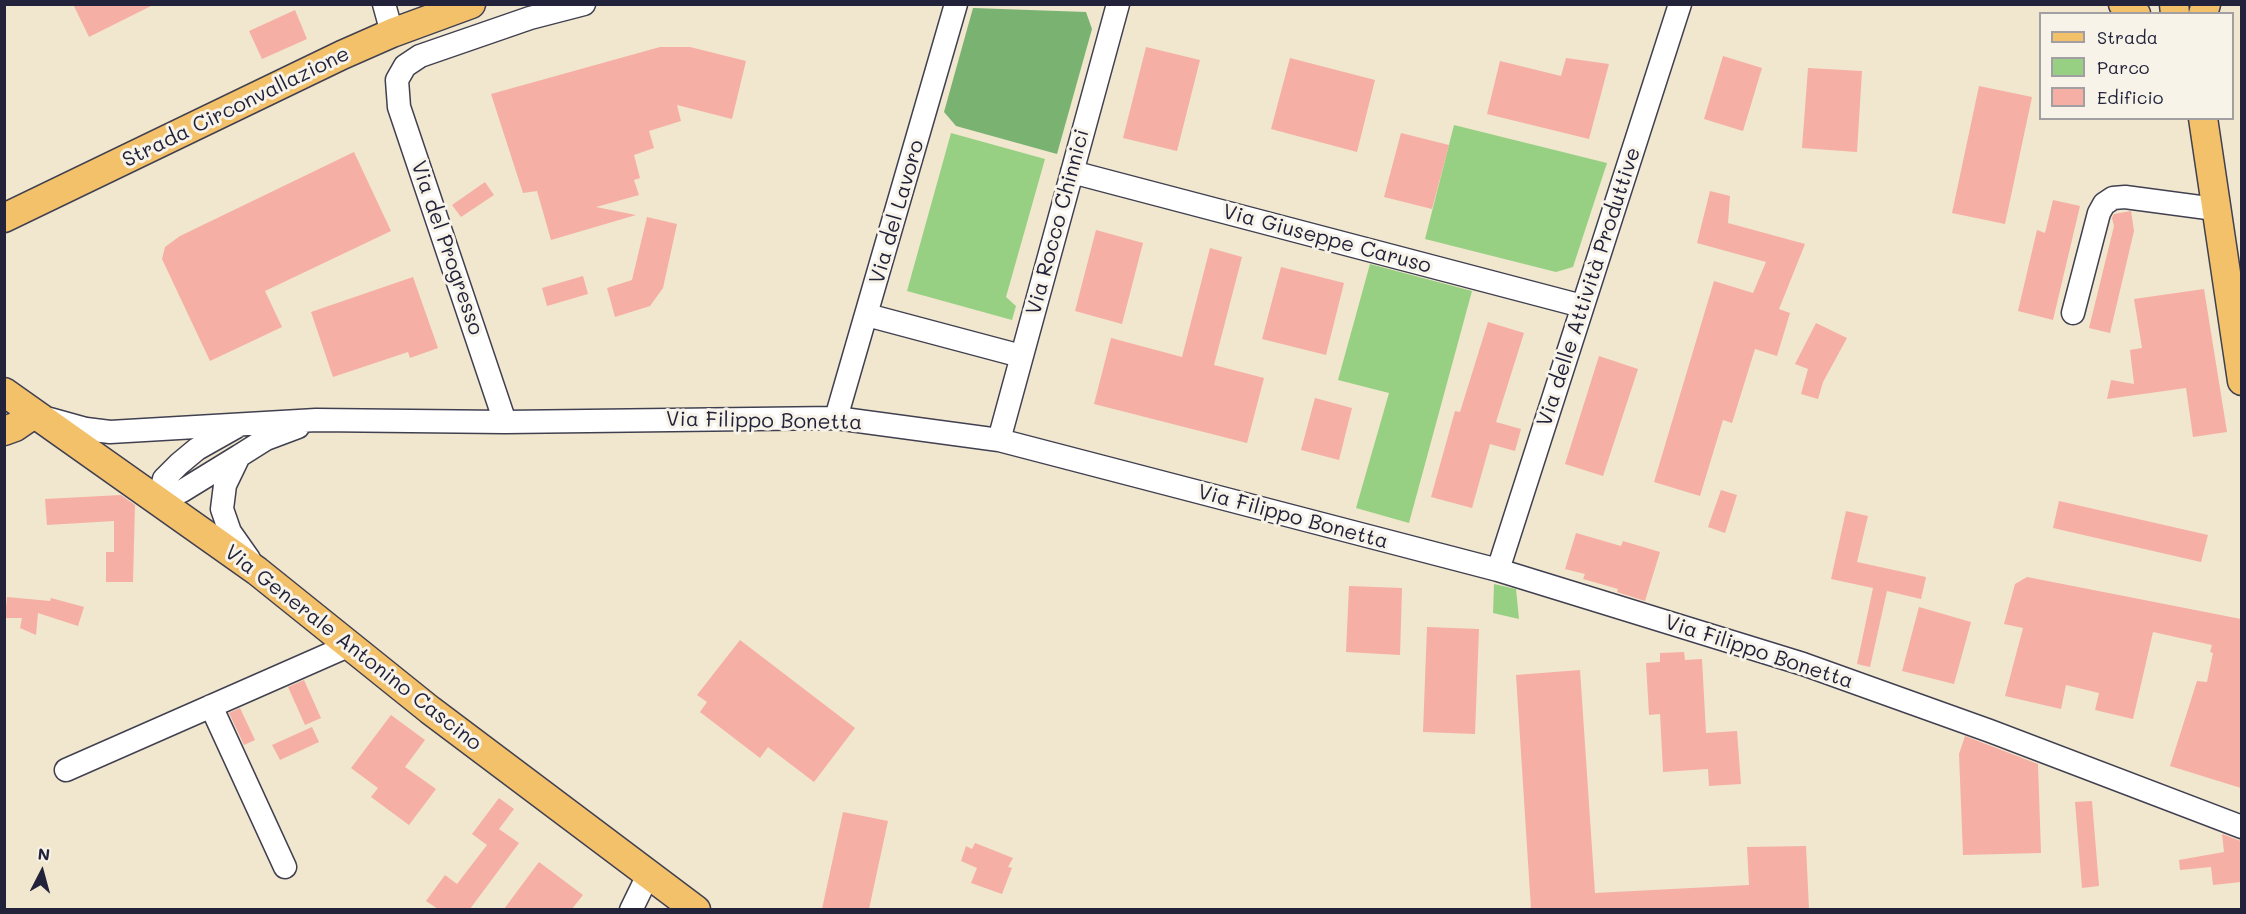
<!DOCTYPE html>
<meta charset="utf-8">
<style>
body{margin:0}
#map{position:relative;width:2246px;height:914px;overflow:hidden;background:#f0e7ce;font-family:Mali,sans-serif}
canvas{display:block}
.frame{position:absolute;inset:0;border:6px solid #22223b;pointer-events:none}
.legend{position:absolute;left:2039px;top:12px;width:195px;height:108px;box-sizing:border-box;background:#f7f3e8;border:2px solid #a29fa3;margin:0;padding:8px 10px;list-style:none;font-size:18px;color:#22223b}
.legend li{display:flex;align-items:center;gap:12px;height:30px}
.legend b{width:30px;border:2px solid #a29fa3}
.north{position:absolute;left:12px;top:842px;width:60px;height:60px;-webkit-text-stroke:4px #f7f3e8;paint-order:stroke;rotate:6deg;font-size:16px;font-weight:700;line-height:24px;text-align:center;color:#22223b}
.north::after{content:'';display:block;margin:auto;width:21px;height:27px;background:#22223b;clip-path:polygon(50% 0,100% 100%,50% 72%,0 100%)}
</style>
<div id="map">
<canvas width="2246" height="914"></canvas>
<div class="frame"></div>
<ul class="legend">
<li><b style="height:8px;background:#f4c16b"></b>Strada</li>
<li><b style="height:16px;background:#98d083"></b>Parco</li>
<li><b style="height:16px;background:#f6afa5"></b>Edificio</li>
</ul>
<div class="north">N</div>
</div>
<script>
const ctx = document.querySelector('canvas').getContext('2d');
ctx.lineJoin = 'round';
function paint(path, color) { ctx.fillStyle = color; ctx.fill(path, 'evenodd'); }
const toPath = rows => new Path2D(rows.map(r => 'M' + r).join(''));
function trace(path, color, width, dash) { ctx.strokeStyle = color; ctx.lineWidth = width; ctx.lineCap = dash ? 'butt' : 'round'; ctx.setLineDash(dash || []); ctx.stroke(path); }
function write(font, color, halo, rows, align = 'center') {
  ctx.font = font + ' Mali,sans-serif'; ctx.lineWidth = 6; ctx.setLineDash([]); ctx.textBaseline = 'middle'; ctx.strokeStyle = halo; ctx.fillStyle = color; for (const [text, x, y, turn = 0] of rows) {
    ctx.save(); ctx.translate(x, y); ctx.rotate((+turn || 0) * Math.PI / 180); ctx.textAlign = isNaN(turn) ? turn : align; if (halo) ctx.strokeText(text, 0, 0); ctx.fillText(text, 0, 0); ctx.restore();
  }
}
const green = toPath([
 [1454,125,1607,163,1573,267,1556,272,1425,239],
 [951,133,1045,159,1006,297,1016,306,1012,320,907,291],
 [1370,264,1472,291,1409,523,1356,508,1389,393,1338,380],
 [1494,584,1516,589,1519,619,1493,613]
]);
const forest = toPath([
 [973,8,1086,12,1092,29,1057,154,956,126,944,112]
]);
const building = toPath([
 [73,4,155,4,89,37],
 [295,10,307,39,262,59,249,31],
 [660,47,690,47,746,61,732,119,677,105,681,121,649,131,654,148,634,155,640,178,634,180,639,195,596,207,636,215,551,240,537,191,523,193,491,94],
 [1146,47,1200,60,1177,151,1123,138],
 [1723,56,1762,68,1743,131,1704,119],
 [1290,58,1375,80,1357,152,1271,129],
 [1566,58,1609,64,1589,139,1487,114,1500,61,1561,76],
 [1808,68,1862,71,1857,152,1802,148],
 [1979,86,2032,97,2005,224,1952,213],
 [1401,133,1449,145,1432,209,1384,197],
 [354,152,391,231,265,291,282,327,210,361,162,259,165,247,180,236],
 [485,182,494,195,461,217,452,205],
 [1710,191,1730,196,1728,223,1805,244,1779,309,1790,313,1777,356,1755,349,1732,423,1723,420,1700,496,1654,482,1714,281,1753,293,1766,262,1697,243],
 [2053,200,2080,206,2053,320,2018,311,2037,230,2045,233],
 [2131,211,2134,231,2110,333,2089,328,2114,226,2112,218,2114,214],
 [647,217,677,224,663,288,650,306,615,317,607,288,632,280],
 [1096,230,1143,243,1122,324,1075,311],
 [1210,248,1242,257,1214,365,1264,378,1247,443,1094,404,1111,338,1182,357],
 [1281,267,1344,283,1326,355,1262,339],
 [583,276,588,294,547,306,542,288],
 [413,277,438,348,410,358,408,352,333,377,311,312],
 [2204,289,2227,432,2193,437,2186,388,2107,399,2111,380,2134,384,2130,350,2142,348,2134,299],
 [1488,322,1524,333,1496,422,1521,429,1515,451,1490,444,1472,508,1431,497,1455,411,1460,412],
 [1816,323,1847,338,1823,382,1818,399,1801,394,1808,369,1795,364],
 [1599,356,1638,369,1603,476,1565,464],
 [1315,398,1352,408,1339,460,1301,450],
 [1721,490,1737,495,1725,533,1708,527],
 [121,495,135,505,133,582,106,582,106,552,114,552,114,521,47,525,45,499],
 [2059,501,2208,535,2201,562,2053,528],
 [1846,511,1868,516,1857,562,1926,577,1921,599,1887,591,1870,667,1857,664,1873,588,1831,579],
 [1576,533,1621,546,1623,541,1660,552,1645,601,1617,592,1618,589,1583,579,1585,574,1565,569],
 [2027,577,2241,619,2241,788,2170,766,2197,681,2207,682,2213,653,2210,652,2212,645,2153,632,2133,719,2095,710,2099,693,2066,685,2061,709,2005,696,2023,628,2004,624,2015,584],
 [1349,586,1402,588,1400,655,1346,652],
 [7,597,50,601,51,598,84,607,78,626,38,613,36,635,20,628,22,618,5,618],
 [1919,607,1971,622,1954,684,1902,671],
 [1427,627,1479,629,1475,734,1423,732],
 [740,640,855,728,814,782,768,747,760,758,700,712,707,702,697,695],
 [1684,652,1685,660,1702,659,1706,733,1737,731,1741,784,1709,786,1708,769,1663,772,1660,714,1649,715,1646,663,1660,662,1660,653],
 [1580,670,1595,893,1749,885,1747,847,1806,846,1809,909,1531,909,1516,675],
 [304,680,321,718,305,725,288,687],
 [240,708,255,740,244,745,229,713],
 [391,715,425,740,405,767,436,789,409,825,371,797,378,788,351,768],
 [312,727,319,742,280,760,272,745],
 [1965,736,2038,764,2041,853,1963,855,1959,754],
 [499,798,514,809,499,829,519,843,470,909,438,909,426,901,445,875,457,884,487,845,472,834],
 [2092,801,2099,886,2082,888,2075,802],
 [843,812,888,821,869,909,822,909],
 [2222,834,2241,841,2241,882,2213,885,2211,867,2180,870,2179,860,2224,852],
 [975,843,1013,858,1008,867,1012,868,1002,894,971,883,977,868,961,861,966,846,972,849],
 [539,862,583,895,572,909,504,909]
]);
const minor = toPath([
 [384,4,392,33],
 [1072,172,1582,306],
 [2073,313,2099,213,2104,204,2113,198,2125,197,2215,209],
 [867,315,1021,356],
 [836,418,956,4],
 [50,419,86,429,110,432,316,420,505,422,836,418,999,440,1498,570,1803,664,1990,731,2242,827],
 [505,422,399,107,397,80,405,66,420,56,530,18,584,4],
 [236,427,197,449,179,464,164,479,159,500,182,491,239,456],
 [999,440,1118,4],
 [249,559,230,532,222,509,225,485,239,456,266,439,298,427],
 [1498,570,1680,4],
 [211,706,285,867],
 [66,770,348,646],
 [631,910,649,873]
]);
const major = toPath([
 [2123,4,2136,14],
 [2174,4,2175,14],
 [2203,14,2206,4],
 [2203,118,2242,381],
 [4,218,342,55,392,33,471,4],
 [4,392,257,571,430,710,696,910],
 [4,431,15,427,34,414]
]);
const streetNames = [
 ["Strada Circonvallazione",236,107,-26],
 ["Via del Lavoro",897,212,-74],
 ["Via Rocco Chinnici",1058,222,-75],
 ["Via Giuseppe Caruso",1327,239,15],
 ["Via del Progresso",447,248,71],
 ["Via delle Attività Produttive",1589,287,-72],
 ["Via Filippo Bonetta",764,421,1],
 ["Via Filippo Bonetta",1293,517,15],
 ["Via Generale Antonino Cascino",353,648,38],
 ["Via Filippo Bonetta",1759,652,18]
];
paint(green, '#98d083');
paint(forest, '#7ab271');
paint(building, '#f6afa5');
trace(minor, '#414051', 25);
trace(major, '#414051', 31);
trace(minor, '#fff', 22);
trace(major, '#f4c16b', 28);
write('21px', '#22223b', '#f7f3e8', streetNames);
</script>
